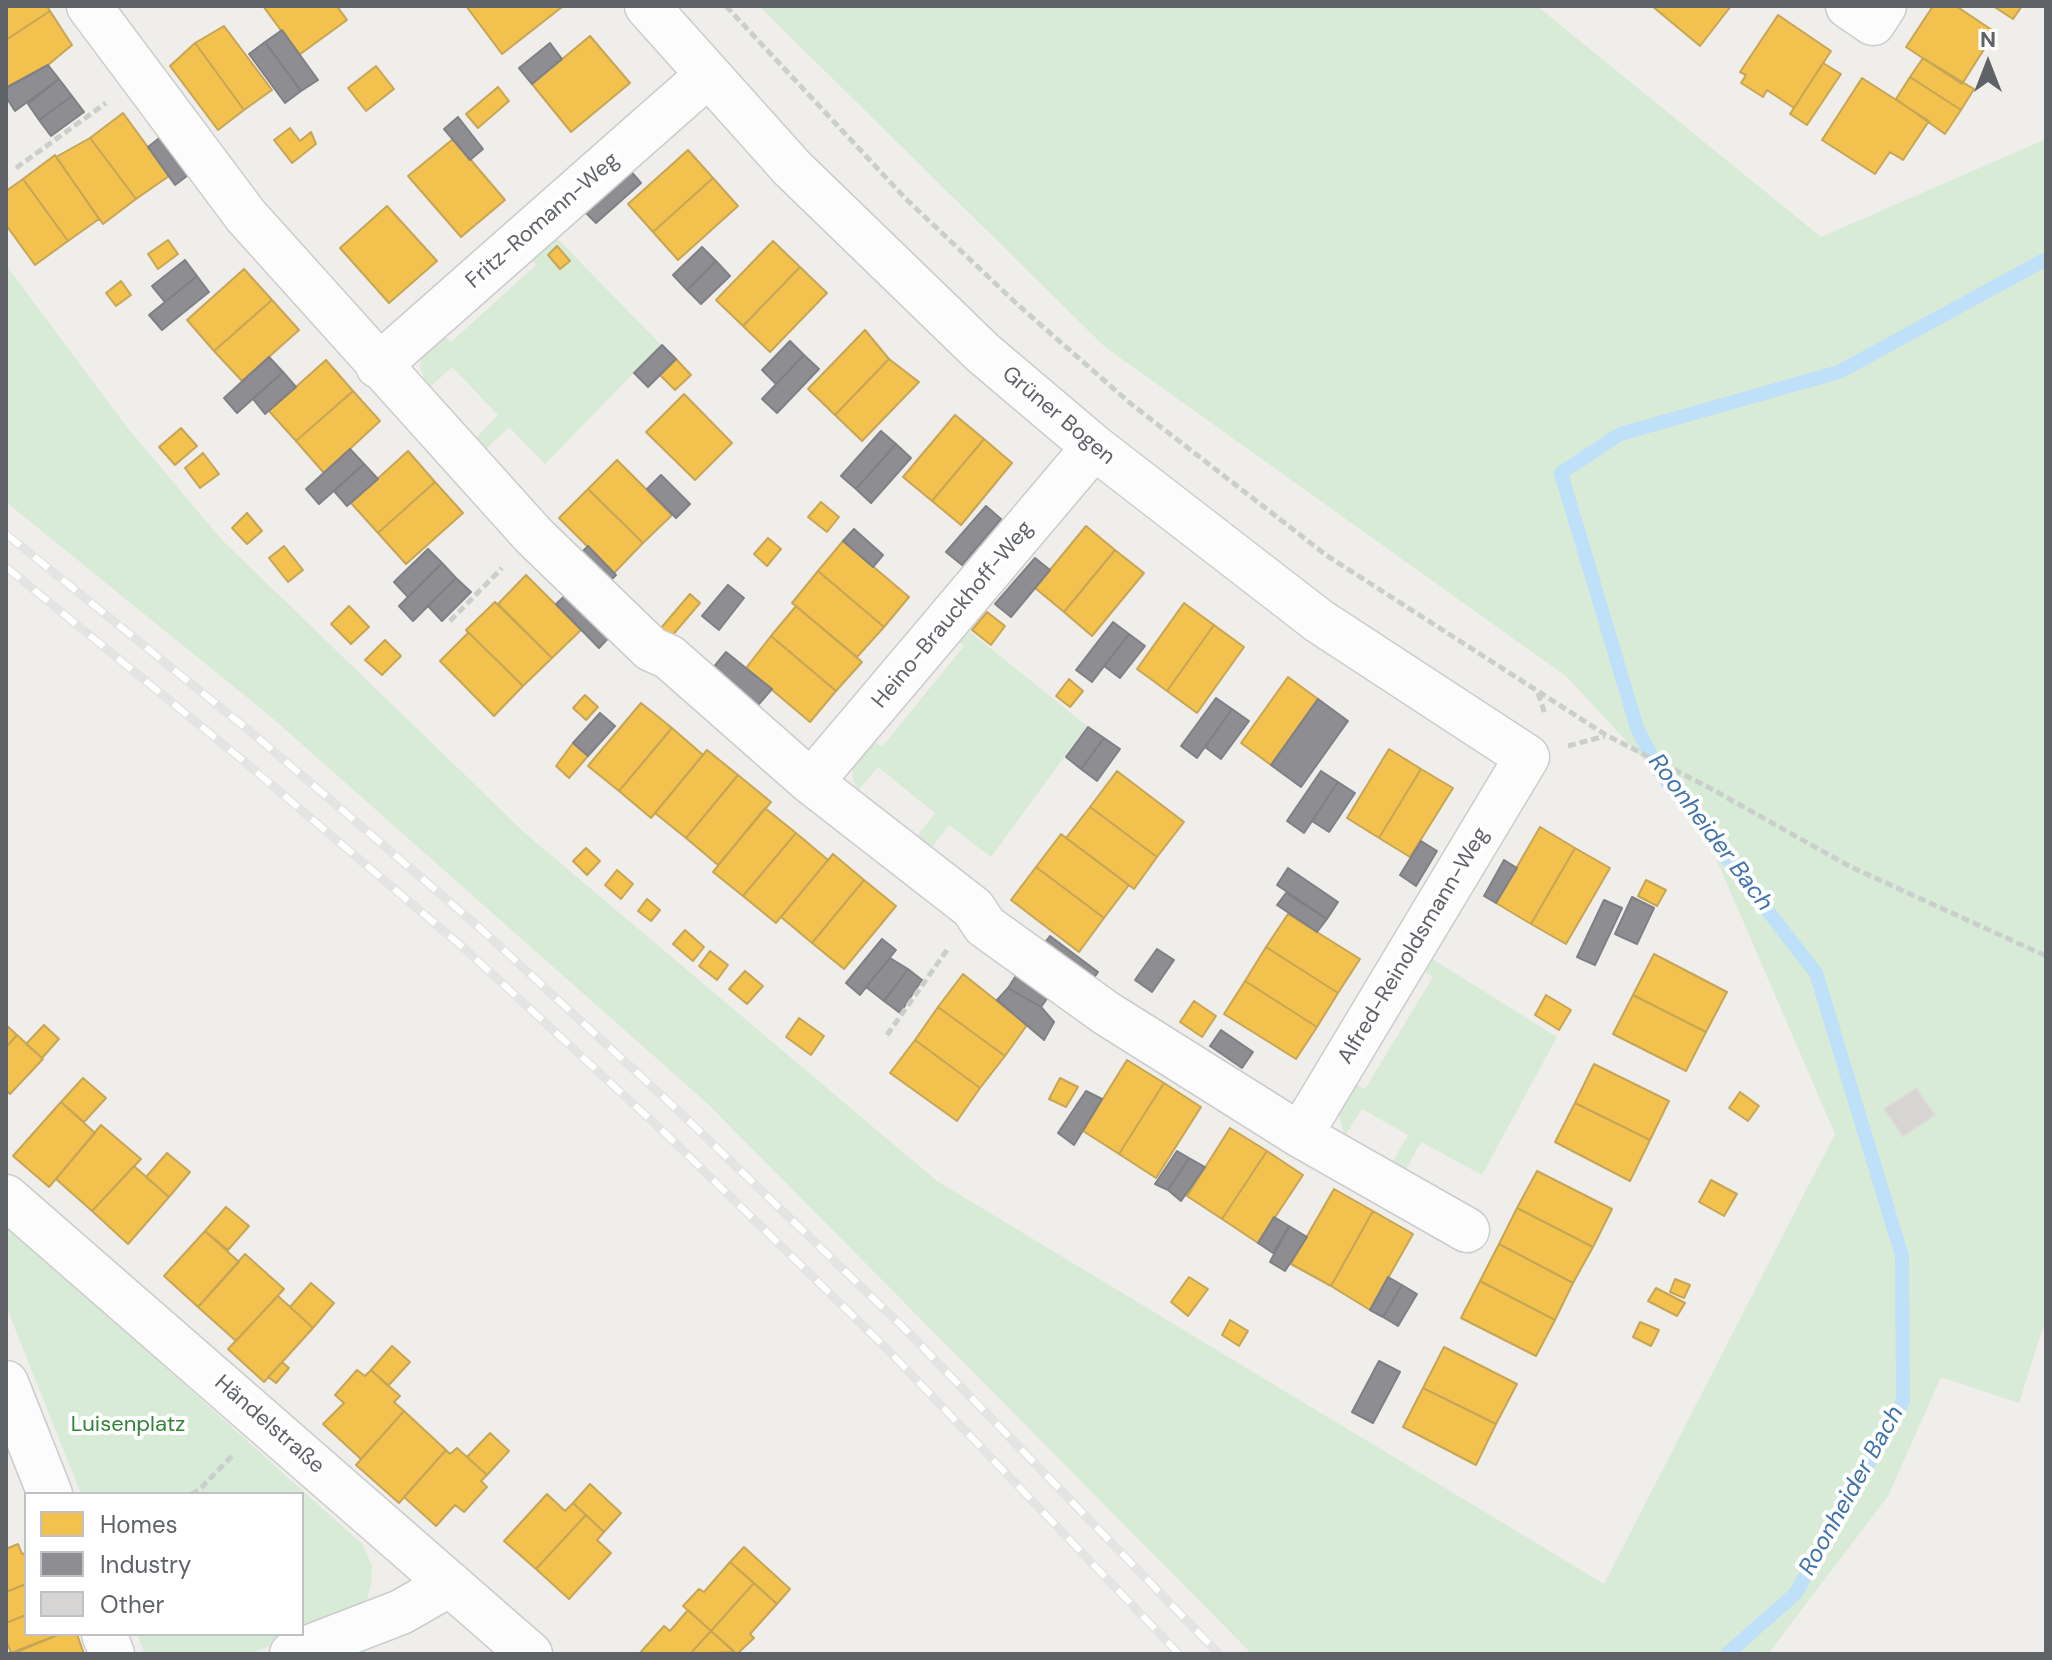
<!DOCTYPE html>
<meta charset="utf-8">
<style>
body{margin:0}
#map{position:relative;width:2052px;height:1660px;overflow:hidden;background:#efeeea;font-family:"DM Sans",sans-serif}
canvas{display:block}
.frame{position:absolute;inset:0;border:8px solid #5f6368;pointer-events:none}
.legend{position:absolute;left:24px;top:1492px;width:280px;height:144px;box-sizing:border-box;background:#fff;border:2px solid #bfc1c3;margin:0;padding:10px 14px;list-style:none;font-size:24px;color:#5f6368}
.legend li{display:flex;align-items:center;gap:16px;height:40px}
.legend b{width:40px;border:2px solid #bfc1c3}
.north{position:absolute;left:1948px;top:24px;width:80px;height:80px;-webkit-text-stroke:6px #fff;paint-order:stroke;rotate:0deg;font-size:22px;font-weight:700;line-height:32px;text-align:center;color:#5f6368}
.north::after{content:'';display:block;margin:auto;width:28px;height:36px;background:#5f6368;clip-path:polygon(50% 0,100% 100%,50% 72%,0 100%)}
</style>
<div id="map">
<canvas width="2052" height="1660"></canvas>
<div class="frame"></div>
<ul class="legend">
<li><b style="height:22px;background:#f2c14e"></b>Homes</li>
<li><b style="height:22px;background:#8d8d92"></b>Industry</li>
<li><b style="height:22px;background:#d6d5d3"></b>Other</li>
</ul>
<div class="north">N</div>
</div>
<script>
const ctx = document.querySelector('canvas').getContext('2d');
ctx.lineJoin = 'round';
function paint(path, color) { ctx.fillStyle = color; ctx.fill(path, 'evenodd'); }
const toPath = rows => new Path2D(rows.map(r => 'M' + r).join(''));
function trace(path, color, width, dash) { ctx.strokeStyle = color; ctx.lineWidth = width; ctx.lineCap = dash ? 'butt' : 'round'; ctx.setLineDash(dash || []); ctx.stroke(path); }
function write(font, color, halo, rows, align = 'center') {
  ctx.font = font + ' "DM Sans",sans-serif'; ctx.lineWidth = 8; ctx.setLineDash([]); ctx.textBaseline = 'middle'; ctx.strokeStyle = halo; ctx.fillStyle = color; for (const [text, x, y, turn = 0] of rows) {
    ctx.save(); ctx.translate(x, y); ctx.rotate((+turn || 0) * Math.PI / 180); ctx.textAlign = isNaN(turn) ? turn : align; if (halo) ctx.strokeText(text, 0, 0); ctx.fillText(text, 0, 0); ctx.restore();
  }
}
const green = toPath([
 [759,6,1537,6,1821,237,2046,139,2046,1318,2019,1403,1941,1377,1888,1496,1768,1654,1252,1654,708,1104,270,716,6,502,6,265,126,426,221,539,526,834,937,1181,1604,1584,1835,1134,1699,819,1567,677,1105,347],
 [551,232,661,345,545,464,509,427,486,449,476,438,498,415,452,367,428,389,420,367,422,351,441,332,451,342,536,265,527,255],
 [964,627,1087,726,991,857,949,825,929,851,915,839,935,813,878,767,857,792,852,776,854,761,871,738,882,747,964,646,955,639],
 [1429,957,1557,1037,1482,1175,1421,1142,1405,1171,1392,1163,1408,1135,1362,1109,1345,1136,1339,1116,1339,1106,1352,1082,1365,1089,1433,977,1421,969],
 [6,1224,363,1545,372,1566,371,1584,367,1600,357,1612,302,1633,302,1494,81,1494,6,1306],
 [137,1634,300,1634,249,1654,145,1654]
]);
const homes = toPath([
 [6,6,47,6,50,11,6,40,6,6],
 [263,6,337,6,347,20,299,55,263,6],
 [466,6,561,6,562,7,502,54,466,6],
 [1652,6,1731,6,1700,46,1652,6],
 [1933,6,1956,6,1995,32,1962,84,1906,47,1933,6],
 [1993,6,2022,6,2013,19,1993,6],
 [50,11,72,45,48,65,7,87,6,40,50,11],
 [1778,15,1831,51,1794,108,1767,90,1763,97,1741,83,1746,75,1740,72,1778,15],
 [224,26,272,90,244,110,195,43,224,26],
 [590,36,630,83,571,132,532,84,590,36],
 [195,43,244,110,218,130,170,66,195,43],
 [1923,58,1974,89,1961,110,1910,77,1923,58],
 [1823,63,1841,74,1807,125,1790,114,1823,63],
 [376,66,394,89,366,111,348,88,376,66],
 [1910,77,1961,110,1945,134,1896,99,1910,77],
 [1862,78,1929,121,1903,160,1890,152,1875,174,1822,140,1862,78],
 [498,87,509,101,478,128,466,114,498,87],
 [123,113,169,176,136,199,90,138,123,113],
 [290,128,300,141,311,132,316,144,292,163,274,140,290,128],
 [90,138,136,199,103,224,56,157,90,138],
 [453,139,505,200,461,237,408,176,453,139],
 [688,150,713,178,653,232,628,204,688,150],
 [55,155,99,219,68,241,23,179,55,155],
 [713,178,738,206,678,260,653,232,713,178],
 [23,179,68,241,35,265,6,225,6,191,23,179],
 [387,206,437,261,389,303,340,248,387,206],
 [168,240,178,254,158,269,148,254,168,240],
 [773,241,800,267,743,326,716,300,773,241],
 [557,246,570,261,560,269,548,255,557,246],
 [800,267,827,293,770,352,743,326,800,267],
 [244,269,272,300,214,351,187,320,244,269],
 [121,281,131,295,116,306,106,293,121,281],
 [272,300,299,330,242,381,214,351,272,300],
 [865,330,889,359,835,415,808,389,865,330],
 [676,359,691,375,675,390,660,375,676,359],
 [889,359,919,382,862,441,835,415,889,359],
 [326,360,353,391,296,441,269,411,326,360],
 [353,391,380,421,324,473,296,441,353,391],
 [684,394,732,443,695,480,646,432,684,394],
 [955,415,984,439,932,501,903,477,955,415],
 [181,428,197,446,175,465,159,447,181,428],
 [984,439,1012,463,961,525,932,501,984,439],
 [408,451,435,482,378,533,351,503,408,451],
 [203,453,219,474,200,488,185,468,203,453],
 [617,460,672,515,643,543,588,489,617,460],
 [435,482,463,513,406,564,378,533,435,482],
 [588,489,643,543,614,573,559,518,588,489],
 [821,502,839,517,827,532,808,517,821,502],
 [247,513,262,531,247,544,232,528,247,513],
 [1086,526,1115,550,1064,612,1035,588,1086,526],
 [768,538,781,549,767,566,754,554,768,538],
 [843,541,909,597,884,627,818,571,843,541],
 [284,546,303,570,288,582,269,558,284,546],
 [1115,550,1144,573,1092,636,1064,612,1115,550],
 [818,571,884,627,857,657,792,603,818,571],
 [526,575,581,630,552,658,498,604,526,575],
 [690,594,700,603,665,644,655,635,690,594],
 [495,602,552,658,523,686,466,630,495,602],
 [1184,603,1214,625,1167,691,1137,669,1184,603],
 [349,606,369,627,351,644,331,624,349,606],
 [796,606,862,662,836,691,771,636,796,606],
 [987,612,1005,626,991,645,972,630,987,612],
 [1214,625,1244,647,1197,713,1167,691,1214,625],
 [466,630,523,686,494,716,440,661,468,633,466,630],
 [771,636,836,691,810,722,746,668,771,636],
 [385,640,401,656,382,675,365,660,385,640],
 [1288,677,1318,699,1271,765,1241,743,1288,677],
 [1069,679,1083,691,1070,707,1056,696,1069,679],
 [585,695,598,707,586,720,573,708,585,695],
 [641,703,672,728,619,791,588,766,641,703],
 [672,728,703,755,651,818,619,791,672,728],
 [573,743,588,756,569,778,556,766,573,743],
 [1389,749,1421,769,1379,838,1347,818,1389,749],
 [707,750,738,775,686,838,655,813,707,750],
 [1421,769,1453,788,1410,857,1379,838,1421,769],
 [1117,771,1184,822,1157,857,1090,807,1117,771],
 [738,775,771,802,718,865,686,838,738,775],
 [1090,807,1157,857,1134,889,1066,838,1090,807],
 [765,808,796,833,743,896,713,872,765,808],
 [1540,827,1575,848,1531,924,1496,903,1540,827],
 [796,833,828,860,776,923,743,896,796,833],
 [1061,834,1129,885,1104,918,1036,867,1061,834],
 [586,848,600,861,587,875,573,861,586,848],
 [1575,848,1610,868,1566,944,1531,924,1575,848],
 [833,854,864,880,812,943,781,917,833,854],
 [1036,867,1104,918,1079,952,1011,900,1036,867],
 [617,870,633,884,621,899,605,885,617,870],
 [864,880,896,906,844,969,812,943,864,880],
 [1646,880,1666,890,1657,906,1638,896,1646,880],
 [647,899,660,910,651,921,638,911,647,899],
 [1288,914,1360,959,1338,993,1266,947,1288,914],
 [685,930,704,947,693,961,673,944,685,930],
 [1266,947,1338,993,1317,1027,1245,981,1266,947],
 [710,951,728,965,717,980,699,966,710,951],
 [1654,954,1727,992,1706,1032,1633,995,1654,954],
 [745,971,763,986,747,1004,729,989,745,971],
 [963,974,1027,1025,1005,1056,938,1007,963,974],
 [1245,981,1317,1027,1296,1059,1224,1014,1245,981],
 [1546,995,1571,1010,1559,1030,1535,1015,1546,995],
 [1633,995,1706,1032,1686,1071,1613,1034,1633,995],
 [1194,1001,1216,1016,1202,1037,1180,1022,1194,1001],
 [938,1007,1005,1056,980,1088,915,1040,938,1007],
 [799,1018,824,1036,811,1055,786,1037,799,1018],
 [6,1025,17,1035,6,1047,6,1025],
 [44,1025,59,1039,42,1058,26,1044,44,1025],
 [17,1035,43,1059,10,1094,6,1090,6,1047,17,1035],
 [915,1040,980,1088,957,1121,890,1073,915,1040],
 [1127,1060,1164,1083,1119,1154,1083,1131,1127,1060],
 [1594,1064,1669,1101,1650,1140,1575,1103,1594,1064],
 [83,1078,106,1098,84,1122,61,1102,83,1078],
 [1060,1078,1078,1087,1066,1107,1049,1099,1060,1078],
 [1164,1083,1201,1107,1156,1178,1119,1154,1164,1083],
 [1740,1092,1759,1106,1748,1121,1729,1108,1740,1092],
 [61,1102,95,1133,49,1187,13,1156,61,1102],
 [1575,1103,1650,1140,1630,1181,1555,1142,1575,1103],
 [101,1125,141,1159,92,1211,56,1179,101,1125],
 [1230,1128,1267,1151,1222,1219,1187,1196,1230,1128],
 [1267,1151,1303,1175,1258,1243,1222,1219,1267,1151],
 [167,1153,190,1172,169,1197,146,1177,167,1153],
 [134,1166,169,1197,128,1244,92,1211,134,1166],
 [1537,1171,1612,1209,1593,1247,1517,1208,1537,1171],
 [1711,1180,1737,1194,1724,1216,1699,1202,1711,1180],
 [1334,1189,1373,1211,1331,1286,1291,1264,1334,1189],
 [226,1207,249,1226,228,1250,205,1231,226,1207],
 [1517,1208,1593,1247,1573,1283,1499,1244,1517,1208],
 [1373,1211,1413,1234,1370,1310,1331,1286,1373,1211],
 [205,1231,239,1262,198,1307,164,1276,205,1231],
 [1499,1244,1573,1283,1555,1320,1480,1281,1499,1244],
 [245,1254,284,1289,236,1341,198,1307,245,1254],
 [1189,1277,1208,1289,1188,1316,1171,1302,1189,1277],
 [1675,1279,1690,1285,1684,1298,1670,1292,1675,1279],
 [1480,1281,1555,1320,1536,1356,1461,1318,1480,1281],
 [311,1283,334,1303,313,1328,290,1307,311,1283],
 [1656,1288,1685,1303,1677,1316,1648,1301,1656,1288],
 [278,1296,313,1328,264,1382,228,1349,278,1296],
 [1230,1320,1248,1331,1239,1346,1222,1335,1230,1320],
 [1640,1322,1659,1330,1651,1346,1633,1337,1640,1322],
 [392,1346,410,1362,388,1386,371,1370,392,1346],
 [1444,1347,1517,1384,1496,1424,1423,1388,1444,1347],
 [282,1362,289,1368,276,1383,268,1377,282,1362],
 [357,1370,365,1376,371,1370,400,1396,394,1402,404,1411,361,1459,323,1424,344,1403,335,1395,357,1370],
 [1423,1388,1496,1424,1476,1465,1403,1427,1423,1388],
 [404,1411,446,1450,399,1503,356,1465,404,1411],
 [490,1433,509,1451,487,1475,467,1457,490,1433],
 [457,1448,487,1475,481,1481,487,1487,464,1512,455,1505,436,1526,404,1497,446,1450,450,1454,457,1448],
 [590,1484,621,1513,604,1532,573,1503,590,1484],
 [547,1494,565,1511,573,1503,586,1515,536,1569,504,1541,547,1494],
 [586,1515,604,1532,597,1540,611,1553,569,1599,536,1569,586,1515],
 [18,1544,22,1554,26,1553,26,1584,6,1592,6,1549,18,1544],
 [744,1547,790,1589,777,1604,730,1562,744,1547],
 [730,1562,754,1583,711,1631,683,1606,699,1589,704,1592,730,1562],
 [754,1583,777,1604,750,1634,754,1638,737,1654,711,1631,754,1583],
 [26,1584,26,1615,6,1623,6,1592,26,1584],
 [688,1610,711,1631,690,1654,639,1654,664,1626,670,1631,688,1610],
 [26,1615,26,1634,60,1634,11,1653,6,1640,6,1623,26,1615],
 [711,1631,734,1652,690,1654,711,1631],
 [60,1634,77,1634,84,1654,12,1654,60,1634]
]);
const industry = toPath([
 [282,30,318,80,301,91,265,42,282,30],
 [265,42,301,91,285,103,249,54,265,42],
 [550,43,562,59,532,84,519,68,550,43],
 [48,65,59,79,15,111,6,97,6,88,48,65],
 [59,79,72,96,39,120,28,104,59,79],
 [72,96,84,112,51,136,39,120,72,96],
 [458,117,483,149,470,160,444,129,458,117],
 [163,135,191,173,175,185,148,147,163,135],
 [628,168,641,183,596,223,582,209,628,168],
 [702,247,716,261,687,290,673,275,702,247],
 [185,260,197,276,165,302,152,286,185,260],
 [716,261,730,276,701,304,687,290,716,261],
 [197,276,209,292,162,330,149,315,197,276],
 [790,341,804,355,776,384,762,370,790,341],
 [662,345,676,359,648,387,634,373,662,345],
 [804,355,819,369,777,413,762,399,804,355],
 [269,357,283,372,237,413,224,398,269,357],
 [283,372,296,387,265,414,253,399,283,372],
 [881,431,896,444,856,489,841,476,881,431],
 [896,444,911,458,871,503,856,489,896,444],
 [350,449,364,464,319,504,306,489,350,449],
 [364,464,378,479,347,506,334,491,364,464],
 [661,475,690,504,676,518,647,489,661,475],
 [986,506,1001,519,962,565,946,552,986,506],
 [854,529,883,555,873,567,843,541,854,529],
 [588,546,616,575,603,588,575,559,588,546],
 [428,549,442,563,408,597,394,582,428,549],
 [1035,558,1050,570,1011,617,995,604,1035,558],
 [442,563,456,578,413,621,399,606,442,563],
 [456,578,471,592,442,621,428,606,456,578],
 [728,585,744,598,719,630,702,616,728,585],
 [570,591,613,633,599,648,556,604,570,591],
 [1113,622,1129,634,1092,682,1076,670,1113,622],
 [1129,634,1145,646,1120,678,1104,666,1129,634],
 [726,652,772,689,758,705,713,668,726,652],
 [1216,698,1232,709,1197,758,1181,746,1216,698],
 [1318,699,1348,721,1301,787,1271,765,1318,699],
 [1232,709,1249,721,1221,759,1205,747,1232,709],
 [600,713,615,726,588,756,573,743,600,713],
 [1088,727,1104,738,1081,769,1066,757,1088,727],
 [1104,738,1120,749,1097,781,1081,769,1104,738],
 [1321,771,1338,782,1304,833,1287,821,1321,771],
 [1338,782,1355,793,1329,832,1312,821,1338,782],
 [1421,841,1437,851,1416,886,1400,875,1421,841],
 [1504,860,1517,868,1496,903,1484,896,1504,860],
 [1288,868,1338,902,1327,919,1277,885,1288,868],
 [1286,893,1327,919,1317,932,1277,905,1286,893],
 [1632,897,1654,908,1637,944,1615,934,1632,897],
 [1604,900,1622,908,1595,965,1577,957,1604,900],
 [1050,936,1098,972,1088,986,1039,950,1050,936],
 [882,939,896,950,860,995,846,983,882,939],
 [1157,949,1174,960,1152,992,1135,980,1157,949],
 [890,958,908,969,884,1001,866,987,890,958],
 [908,969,922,980,900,1013,884,1001,908,969],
 [1019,971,1051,993,1041,1007,1008,988,1019,971],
 [1008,988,1041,1007,1054,1022,1044,1040,997,1000,1008,988],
 [1221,1030,1253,1052,1242,1068,1210,1046,1221,1030],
 [1086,1091,1102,1099,1074,1145,1058,1133,1086,1091],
 [1177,1151,1189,1158,1168,1190,1155,1184,1177,1151],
 [1189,1158,1205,1167,1181,1201,1168,1190,1189,1158],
 [1274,1217,1289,1226,1273,1253,1258,1243,1274,1217],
 [1289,1226,1307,1237,1285,1271,1270,1262,1289,1226],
 [1388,1277,1402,1285,1383,1317,1370,1310,1388,1277],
 [1402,1285,1417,1294,1398,1326,1383,1317,1402,1285],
 [1379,1361,1400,1372,1373,1423,1352,1412,1379,1361]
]);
const stream = toPath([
 [1727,1654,1796,1593,1903,1401,1902,1256,1816,973,1659,771,1637,728,1561,473,1620,434,1839,372,2046,259]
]);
const building = toPath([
 [1916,1088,1935,1115,1903,1137,1884,1109,1916,1088]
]);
const path = toPath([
 [726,6,906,199,1017,304,1130,403,1326,555,1606,735,1708,787,1849,866,2046,956],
 [16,168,106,103],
 [450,621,502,568],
 [1538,693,1545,714],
 [1568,746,1605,736],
 [887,1035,947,950],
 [191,1494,199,1490,234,1454]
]);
const minor = toPath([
 [89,6,246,216,534,536,651,649,669,657,811,782,973,908,985,926,1106,1013,1300,1135,1467,1230],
 [647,6,792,168,983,353,1094,447,1319,621,1527,757,1300,1135],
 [1848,6,1873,23,1884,6],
 [378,366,708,75],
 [811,782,1094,447],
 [6,1197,530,1654],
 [6,1383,50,1494],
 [104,1634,112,1654],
 [292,1654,401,1612,450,1584]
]);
const rail = toPath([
 [6,534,257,737,480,928,684,1116,907,1331,1219,1654],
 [6,567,240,758,465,949,667,1135,886,1348,1179,1654]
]);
const streetNames = [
 ["Fritz-Romann-Weg",543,221,-41],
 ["Grüner Bogen",1058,416,40],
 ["Heino-Brauckhoff-Weg",953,615,-50],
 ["Alfred-Reinoldsmann-Weg",1414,946,-59],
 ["Händelstraße",269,1425,41]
];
const parkNames = [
 ["Luisenplatz",128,1425]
];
const waterNames = [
 ["Roonheider Bach",1710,833,53],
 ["Roonheider Bach",1852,1491,-61]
];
paint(green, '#d8ebd6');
paint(homes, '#f2c14e');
trace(homes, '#c6a556', 2);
paint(industry, '#8d8d92');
trace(industry, '#7f8085', 2);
trace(stream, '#bfe0f9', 14);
paint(building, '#d6d5d3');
trace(building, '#deddd9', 2);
trace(minor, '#cbcccc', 47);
trace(path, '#cacfcc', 5, [8, 4]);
trace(minor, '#fdfcfc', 44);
trace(rail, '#e4e4e4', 9);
trace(rail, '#fff', 6, [18]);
write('22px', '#5f6368', '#fff', streetNames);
write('22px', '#348238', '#fff', parkNames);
write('italic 24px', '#4174aa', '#fff', waterNames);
</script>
